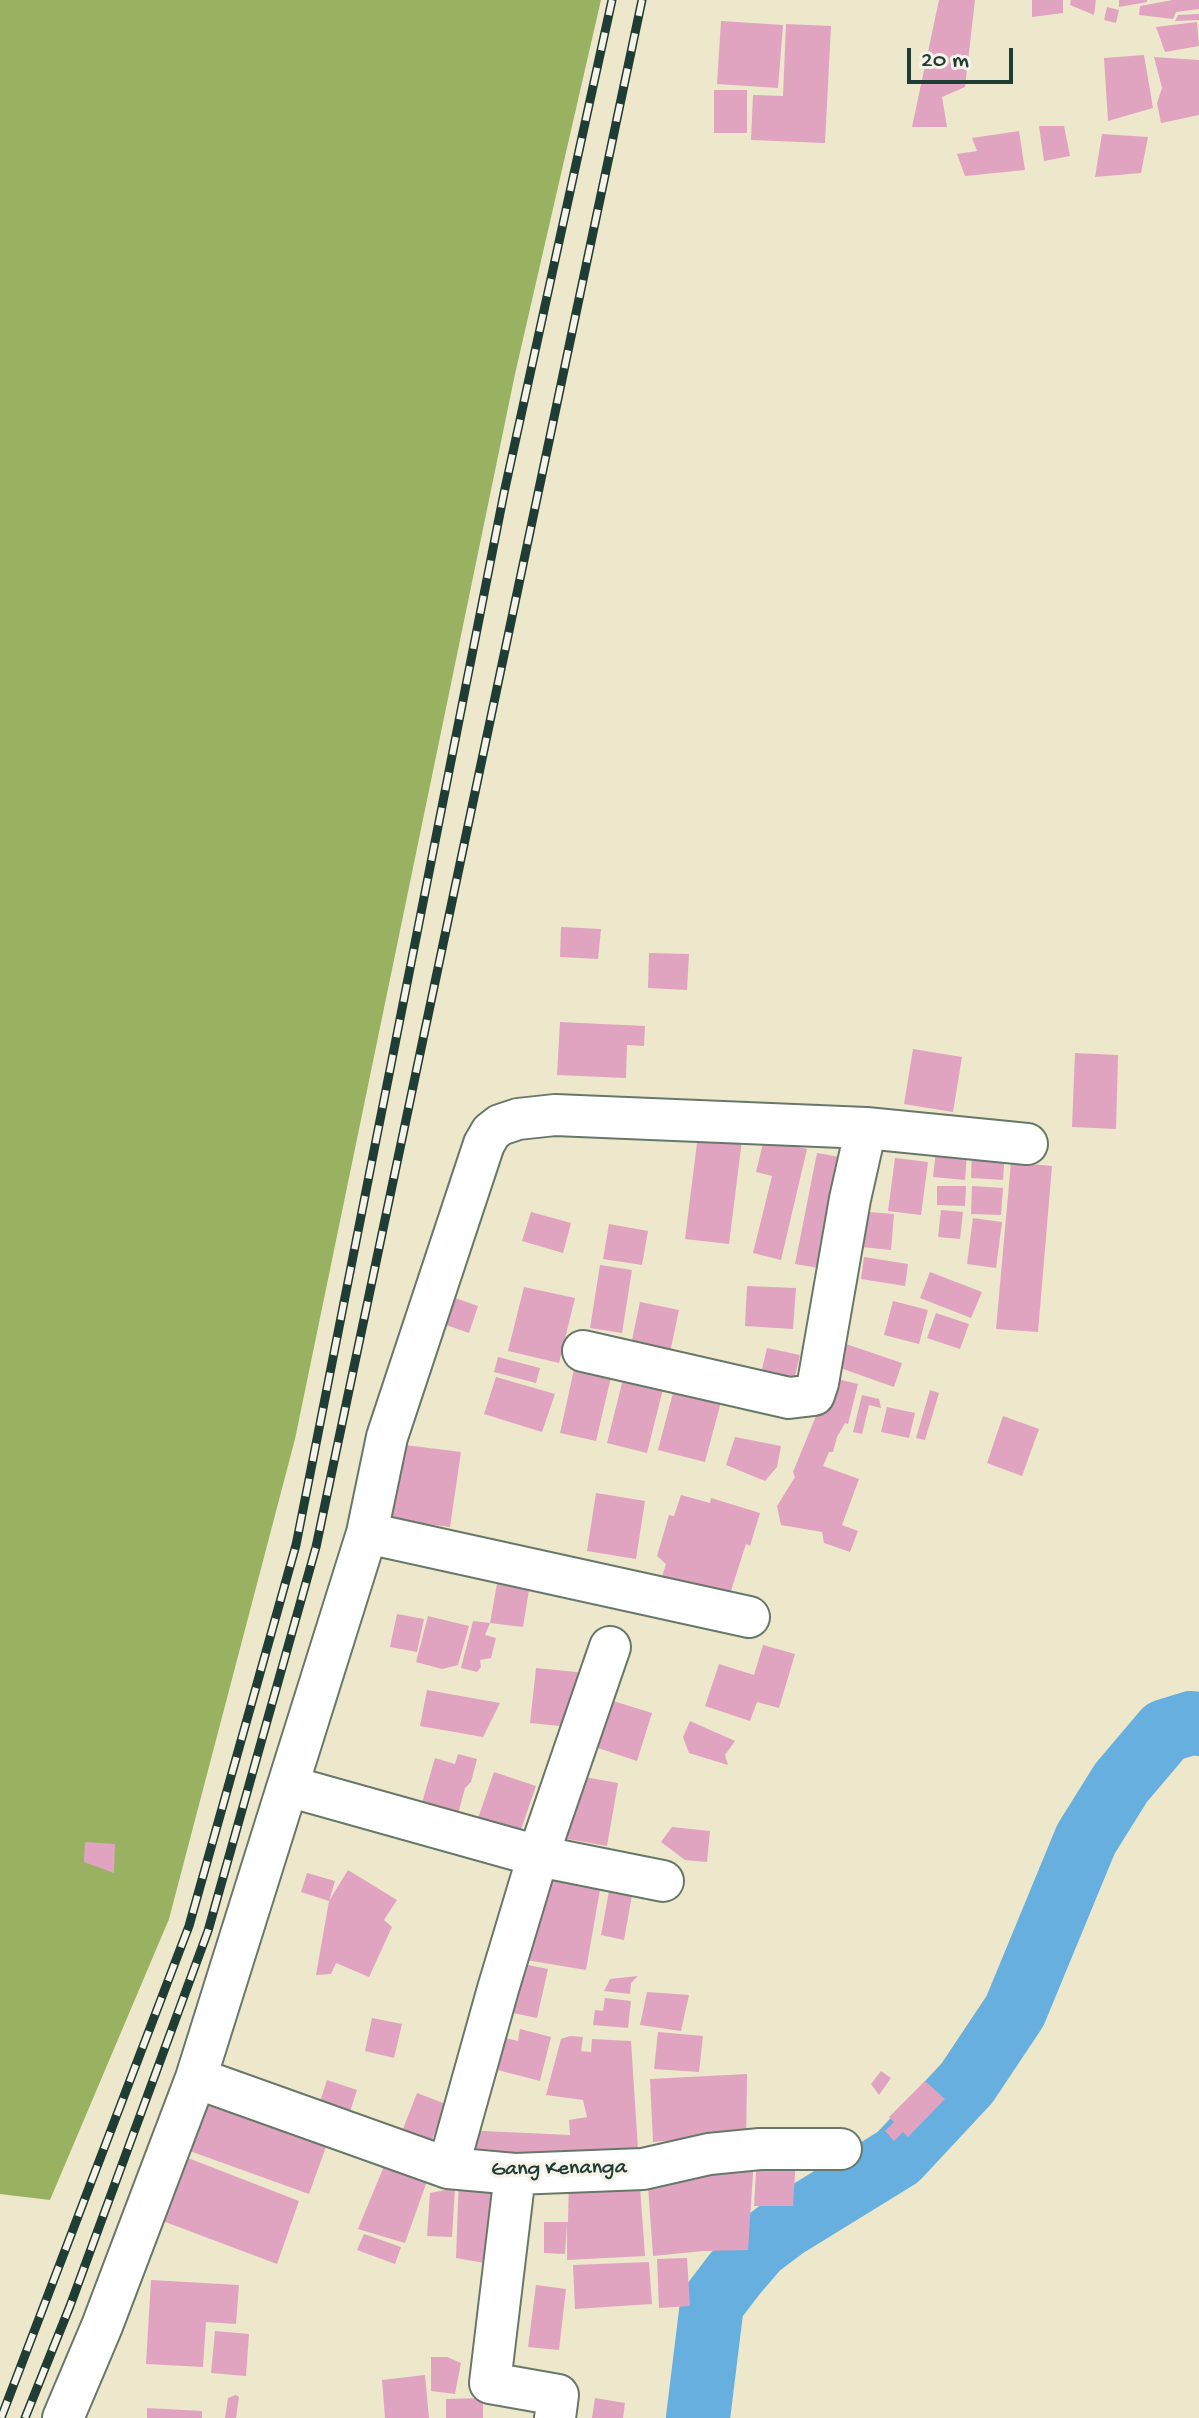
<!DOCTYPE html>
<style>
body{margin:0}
#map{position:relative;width:1199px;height:2418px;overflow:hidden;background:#ede7cc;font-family:"Gochi Hand",sans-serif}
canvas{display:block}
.scale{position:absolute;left:907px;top:48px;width:106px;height:36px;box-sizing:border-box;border:4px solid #1f3d34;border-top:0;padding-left:10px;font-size:24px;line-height:28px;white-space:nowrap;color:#1f3d34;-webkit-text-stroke:6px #f7f3e8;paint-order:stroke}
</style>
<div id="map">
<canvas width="1199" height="2418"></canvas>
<div class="scale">20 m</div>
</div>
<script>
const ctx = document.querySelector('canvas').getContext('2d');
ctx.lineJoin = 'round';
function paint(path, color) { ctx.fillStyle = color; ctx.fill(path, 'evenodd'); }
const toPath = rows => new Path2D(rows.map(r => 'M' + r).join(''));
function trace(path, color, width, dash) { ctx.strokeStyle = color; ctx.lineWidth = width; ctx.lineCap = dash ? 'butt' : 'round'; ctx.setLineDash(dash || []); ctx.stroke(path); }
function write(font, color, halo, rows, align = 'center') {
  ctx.font = font + ' "Gochi Hand",sans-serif'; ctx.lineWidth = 7; ctx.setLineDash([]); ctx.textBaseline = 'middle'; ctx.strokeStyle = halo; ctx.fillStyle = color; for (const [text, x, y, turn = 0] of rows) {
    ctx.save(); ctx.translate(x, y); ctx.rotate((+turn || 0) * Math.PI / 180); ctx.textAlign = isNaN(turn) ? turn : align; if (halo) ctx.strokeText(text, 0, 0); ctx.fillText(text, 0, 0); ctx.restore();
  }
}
const forest = toPath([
 [0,0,601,0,515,374,295,1439,169,1919,50,2200,0,2194]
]);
const river = toPath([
 [698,2418,712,2304,734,2275,758,2247,786,2226,898,2157,967,2083,1015,2011,1086,1839,1121,1783,1165,1731,1191,1723,1199,1724]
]);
const building = toPath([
 [939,0,975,0,965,87,942,97,947,127,912,127],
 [1032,0,1063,0,1063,13,1032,17],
 [1071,0,1096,0,1094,15,1070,5],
 [1119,0,1147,0,1147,2,1119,7],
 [1173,0,1199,0,1199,9,1176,12,1173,19,1139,15,1140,6],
 [1107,7,1119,10,1116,23,1104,20],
 [1199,14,1199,20,1175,21,1178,15],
 [721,21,783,25,778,88,717,84],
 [1197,22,1199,46,1165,52,1156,27],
 [786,24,831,26,825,143,751,140,753,95,783,96],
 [1144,55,1153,108,1108,121,1104,58],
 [1154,57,1199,60,1199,115,1161,123,1157,103,1162,88],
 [714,90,747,90,747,133,714,133],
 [1039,126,1064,126,1070,156,1044,161],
 [1019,131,1025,170,965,176,957,154,977,151,972,138],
 [1102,134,1148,137,1141,173,1095,177],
 [561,927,601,929,598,959,560,957],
 [649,953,689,954,687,990,648,988],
 [560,1022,645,1026,644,1046,627,1045,626,1078,557,1075],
 [913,1049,962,1057,953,1112,904,1104],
 [1075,1053,1118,1055,1116,1129,1072,1127],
 [698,1135,742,1140,729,1244,685,1239],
 [764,1139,807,1149,781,1260,753,1253,772,1176,756,1172],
 [972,1149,1005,1150,1003,1180,971,1178],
 [936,1151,967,1153,965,1180,933,1177],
 [817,1153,851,1159,831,1270,795,1264],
 [895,1158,928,1162,921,1215,888,1211],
 [1011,1162,1052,1166,1038,1332,996,1329],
 [937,1186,966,1186,965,1206,937,1205],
 [972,1186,1003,1188,1001,1215,971,1214],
 [941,1210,963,1212,960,1239,938,1237],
 [855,1211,894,1214,891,1250,852,1246],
 [531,1212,571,1223,563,1253,522,1241],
 [973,1218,1002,1222,996,1268,967,1264],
 [609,1224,648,1231,642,1265,603,1259],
 [864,1257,908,1264,905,1286,861,1279],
 [600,1265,632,1270,622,1333,590,1328],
 [930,1272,982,1292,971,1318,920,1298],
 [747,1286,796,1288,793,1329,745,1326],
 [524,1287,575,1298,559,1363,508,1351],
 [438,1292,478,1306,469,1333,429,1319],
 [893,1301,928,1310,919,1344,884,1335],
 [640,1302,679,1310,668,1362,629,1354],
 [936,1313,969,1324,960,1349,927,1338],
 [840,1342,902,1363,894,1387,832,1365],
 [767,1348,800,1355,791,1393,758,1386],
 [498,1357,540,1368,536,1383,494,1372],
 [575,1365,612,1373,596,1441,560,1433],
 [625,1371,665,1381,647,1453,607,1443],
 [821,1375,858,1384,848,1424,845,1423,837,1437,833,1452,829,1452,823,1466,859,1479,842,1525,858,1531,850,1552,824,1543,822,1532,781,1525,777,1506,795,1477,793,1472,816,1416,810,1414],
 [496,1377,555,1394,542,1432,484,1414],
 [675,1385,722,1398,705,1462,658,1450],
 [930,1390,939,1393,925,1440,916,1438],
 [862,1395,879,1399,881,1408,869,1405,862,1434,853,1432],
 [887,1407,915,1413,909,1438,881,1432],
 [1003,1416,1039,1429,1022,1476,987,1463],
 [735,1437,781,1446,777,1467,765,1481,726,1465],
 [397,1444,461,1452,450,1527,387,1519],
 [596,1493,645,1501,636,1559,587,1551],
 [681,1495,710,1503,711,1498,760,1513,750,1546,746,1544,727,1603,661,1580,666,1564,657,1556,669,1515,674,1516],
 [498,1578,509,1580,509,1585,519,1583,530,1584,523,1627,490,1623,485,1635,496,1638,491,1658,480,1660,481,1667,477,1672,461,1668,473,1621,490,1623],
 [397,1614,424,1619,417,1652,390,1647],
 [428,1616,469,1626,458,1665,442,1669,416,1662],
 [763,1645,795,1654,779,1708,757,1702,750,1721,705,1706,719,1664,754,1675],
 [536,1668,586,1673,580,1728,530,1723],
 [427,1690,500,1703,483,1737,420,1726],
 [610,1700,652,1713,637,1761,595,1747],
 [690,1721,735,1741,725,1755,728,1765,689,1753,683,1737],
 [458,1754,477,1759,471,1782,465,1788,454,1829,417,1820,435,1758,455,1764],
 [494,1772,536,1786,516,1844,474,1830],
 [579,1776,618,1783,607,1846,567,1839],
 [672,1827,710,1831,707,1862,685,1860,661,1842],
 [85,1842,115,1844,114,1873,84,1862],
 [348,1870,397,1900,384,1920,392,1927,369,1977,336,1963,331,1974,316,1975,329,1901,301,1892,307,1873,335,1881,329,1901],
 [543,1875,601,1884,586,1970,520,1959],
 [611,1880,634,1884,624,1940,601,1935],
 [518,1963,548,1969,537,2018,508,2012],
 [638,1976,631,1983,630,1994,604,1991,610,1979],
 [647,1992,689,1995,681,2031,640,2025],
 [605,1998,631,2001,628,2028,593,2025,595,2010,603,2011],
 [372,2018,402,2024,394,2058,365,2051],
 [520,2029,551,2037,540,2081,486,2067,488,2034,518,2041],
 [658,2032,703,2036,699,2072,654,2069],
 [570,2036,583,2037,581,2051,591,2052,592,2039,631,2041,639,2165,456,2166,462,2130,570,2135,569,2120,587,2117,583,2100,546,2095,561,2039],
 [881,2071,891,2078,879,2095,871,2084],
 [747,2074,746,2151,689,2139,653,2142,650,2079],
 [327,2080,357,2090,346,2124,316,2114],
 [925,2081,945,2099,908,2137,903,2132,894,2141,885,2131,894,2122,889,2117],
 [210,2092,331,2133,309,2194,187,2150],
 [417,2093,446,2104,430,2145,401,2134],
 [389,2154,432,2167,405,2243,358,2229],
 [757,2154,796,2158,793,2206,754,2206],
 [188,2158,299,2201,277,2264,160,2220],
 [754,2158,748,2250,703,2251,653,2256,647,2172],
 [639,2172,645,2256,567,2260,567,2225,565,2254,544,2253,544,2222,568,2222,569,2176],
 [459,2175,505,2181,502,2266,456,2258],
 [455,2188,452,2237,427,2236,430,2193],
 [364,2234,401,2247,395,2264,357,2250],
 [687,2258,690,2306,659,2308,657,2259],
 [649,2262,652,2304,575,2309,573,2265],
 [151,2280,239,2285,236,2324,206,2322,203,2367,146,2364],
 [536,2285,566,2289,559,2350,528,2347],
 [215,2331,249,2334,246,2376,211,2373],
 [431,2357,447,2357,461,2363,455,2394,431,2391],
 [425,2375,429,2418,385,2418,382,2380],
 [236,2395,239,2397,236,2418,225,2418,228,2398],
 [483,2398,483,2418,446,2418,446,2399],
 [595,2398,625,2403,623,2418,592,2418],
 [147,2408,202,2411,202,2418,147,2418]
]);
const minor = toPath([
 [583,1351,789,1398,814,1395,818,1383,850,1199,866,1128],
 [367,1533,749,1617],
 [288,1786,538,1856,663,1881],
 [196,2078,448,2168,515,2174,643,2169,709,2154,760,2149,841,2149],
 [448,2168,498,1989,538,1856,610,1647],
 [515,2174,490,2383,558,2395,555,2418],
 [63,2418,102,2326,196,2078,367,1533,387,1437,484,1144,491,1132,500,1125,518,1119,555,1115,866,1128,1027,1144]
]);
const rail = toPath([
 [1,2418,189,1926,296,1545,504,493,612,0],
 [25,2418,70,2306,208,1931,316,1547,642,0]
]);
const streetNames = [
 ["Gang Kenanga",559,2170,-1]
];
paint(forest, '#99b262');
trace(river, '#66afde', 64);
paint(building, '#e0a4c1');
trace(minor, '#677869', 44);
trace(minor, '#fff', 40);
trace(rail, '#1f3d34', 9);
trace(rail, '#f7f3e8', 6, [18]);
write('22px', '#1f3d34', '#f7f3e8', streetNames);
</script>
